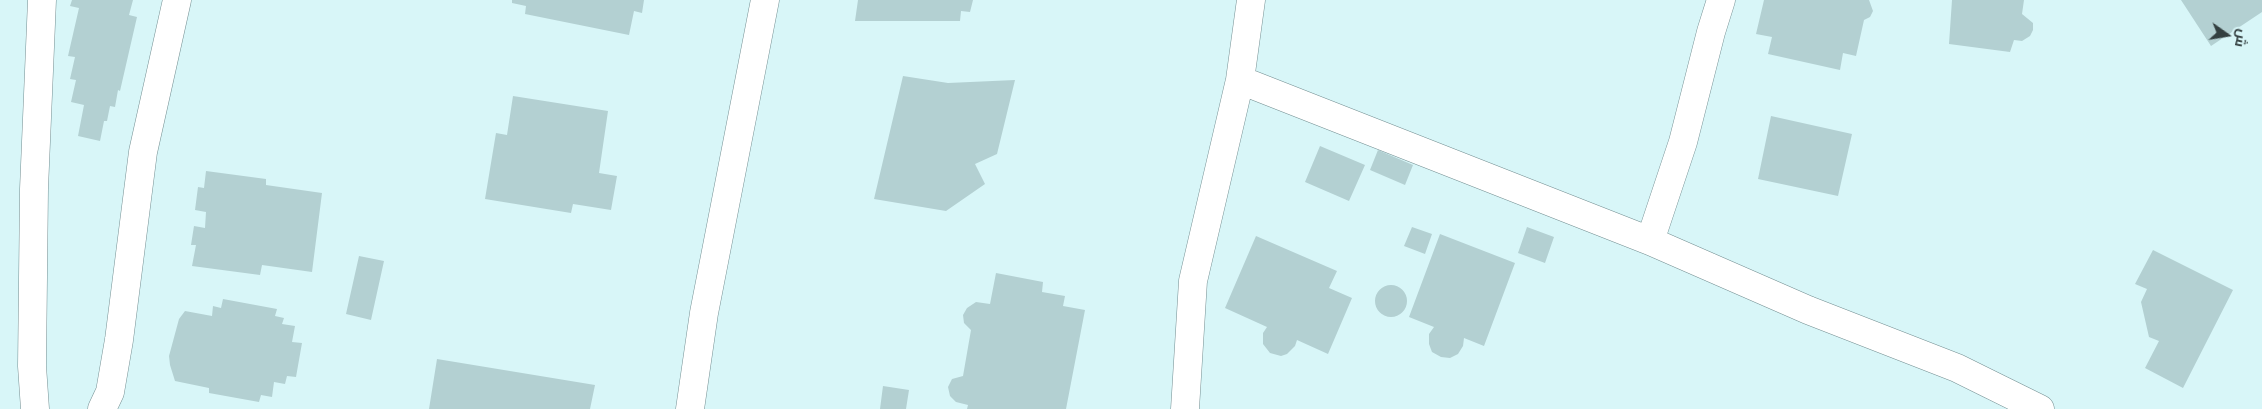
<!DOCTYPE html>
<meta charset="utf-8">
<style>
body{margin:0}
#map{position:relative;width:2262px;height:409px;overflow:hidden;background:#d8f6f8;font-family:"IBM Plex Serif",Cairo,serif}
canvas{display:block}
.north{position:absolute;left:2202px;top:10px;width:50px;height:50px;-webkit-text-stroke:4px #d8f6f8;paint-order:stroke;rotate:103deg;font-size:14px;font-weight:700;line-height:20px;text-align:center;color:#333f40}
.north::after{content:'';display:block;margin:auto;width:18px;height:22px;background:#333f40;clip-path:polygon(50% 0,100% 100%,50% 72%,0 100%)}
</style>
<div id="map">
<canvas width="2262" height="409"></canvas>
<div class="north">ش</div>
</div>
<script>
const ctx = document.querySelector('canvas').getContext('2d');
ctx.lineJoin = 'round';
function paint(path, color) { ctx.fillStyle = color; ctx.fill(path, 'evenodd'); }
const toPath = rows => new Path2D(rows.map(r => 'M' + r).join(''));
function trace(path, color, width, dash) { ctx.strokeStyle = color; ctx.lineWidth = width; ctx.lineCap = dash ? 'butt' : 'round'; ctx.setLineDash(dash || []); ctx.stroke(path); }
const building = toPath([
 [72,0,133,0,129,15,137,17,120,91,118,90,115,107,110,106,107,121,104,121,100,141,78,136,84,105,71,102,76,80,70,79,75,57,68,56,79,8,70,6],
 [512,0,644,0,642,13,634,11,629,35,525,14,526,6,512,3],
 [858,0,973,0,970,12,961,11,960,21,855,21],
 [1764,0,1869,0,1873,11,1870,17,1864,20,1856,56,1843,53,1840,70,1768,54,1772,37,1756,34],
 [1952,0,2024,0,2022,14,2033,23,2033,30,2030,36,2022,41,2014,40,2010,52,1949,44],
 [2181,0,2262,0,2262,12,2211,46],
 [903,76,948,83,1015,80,997,154,975,164,985,184,946,211,874,199],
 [513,96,608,111,599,173,617,176,611,210,573,204,571,213,485,199,496,133,507,135],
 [1771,116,1852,134,1838,196,1758,179],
 [1320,146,1365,165,1349,201,1305,182],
 [1378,150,1413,165,1405,185,1370,170],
 [206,171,266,179,266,185,322,193,312,272,262,265,260,275,192,266,196,245,191,245,194,226,205,228,206,212,195,210,198,187,204,188],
 [1412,227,1432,234,1425,254,1404,246],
 [1527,227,1554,237,1545,263,1518,253],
 [1440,234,1515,263,1484,346,1464,338,1463,346,1458,354,1450,358,1441,357,1432,352,1429,344,1429,334,1434,327,1409,317],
 [1256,236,1337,271,1329,288,1352,298,1328,354,1297,340,1295,346,1287,354,1281,356,1270,353,1263,344,1263,333,1267,327,1225,308],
 [2153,250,2233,290,2183,388,2145,368,2159,341,2149,337,2141,302,2147,289,2135,284],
 [359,256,384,261,371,320,346,314],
 [996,273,1043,282,1042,292,1065,296,1063,306,1085,310,1066,409,967,409,968,405,956,402,950,396,948,387,952,379,963,376,971,330,964,323,963,315,967,308,976,302,990,304],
 '1375 301a16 16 0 1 1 32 0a16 16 0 1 1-32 0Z',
 [223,299,277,309,275,316,284,318,282,324,295,326,292,342,302,343,296,377,287,376,285,384,274,382,272,397,261,395,259,402,209,393,209,388,175,381,170,365,169,356,179,319,185,311,212,316,213,306,221,308],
 [437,359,595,385,590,409,429,409],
 [883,386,909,390,906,409,880,409]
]);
const street = toPath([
 [1240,80,1650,241,1808,310,1957,368,2040,409],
 [1650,241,1683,142,1711,32,1721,0],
 [102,409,110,392,119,340,143,152,177,0],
 [690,409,704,313,765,0],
 [1185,409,1193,281,1240,80,1251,0]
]);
const secondary = toPath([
 [35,409,32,366,34,189,42,0]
]);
paint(building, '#b3d0d2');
trace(street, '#748f92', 29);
trace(secondary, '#748f92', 29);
trace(street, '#fff', 28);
trace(secondary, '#fff', 28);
</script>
